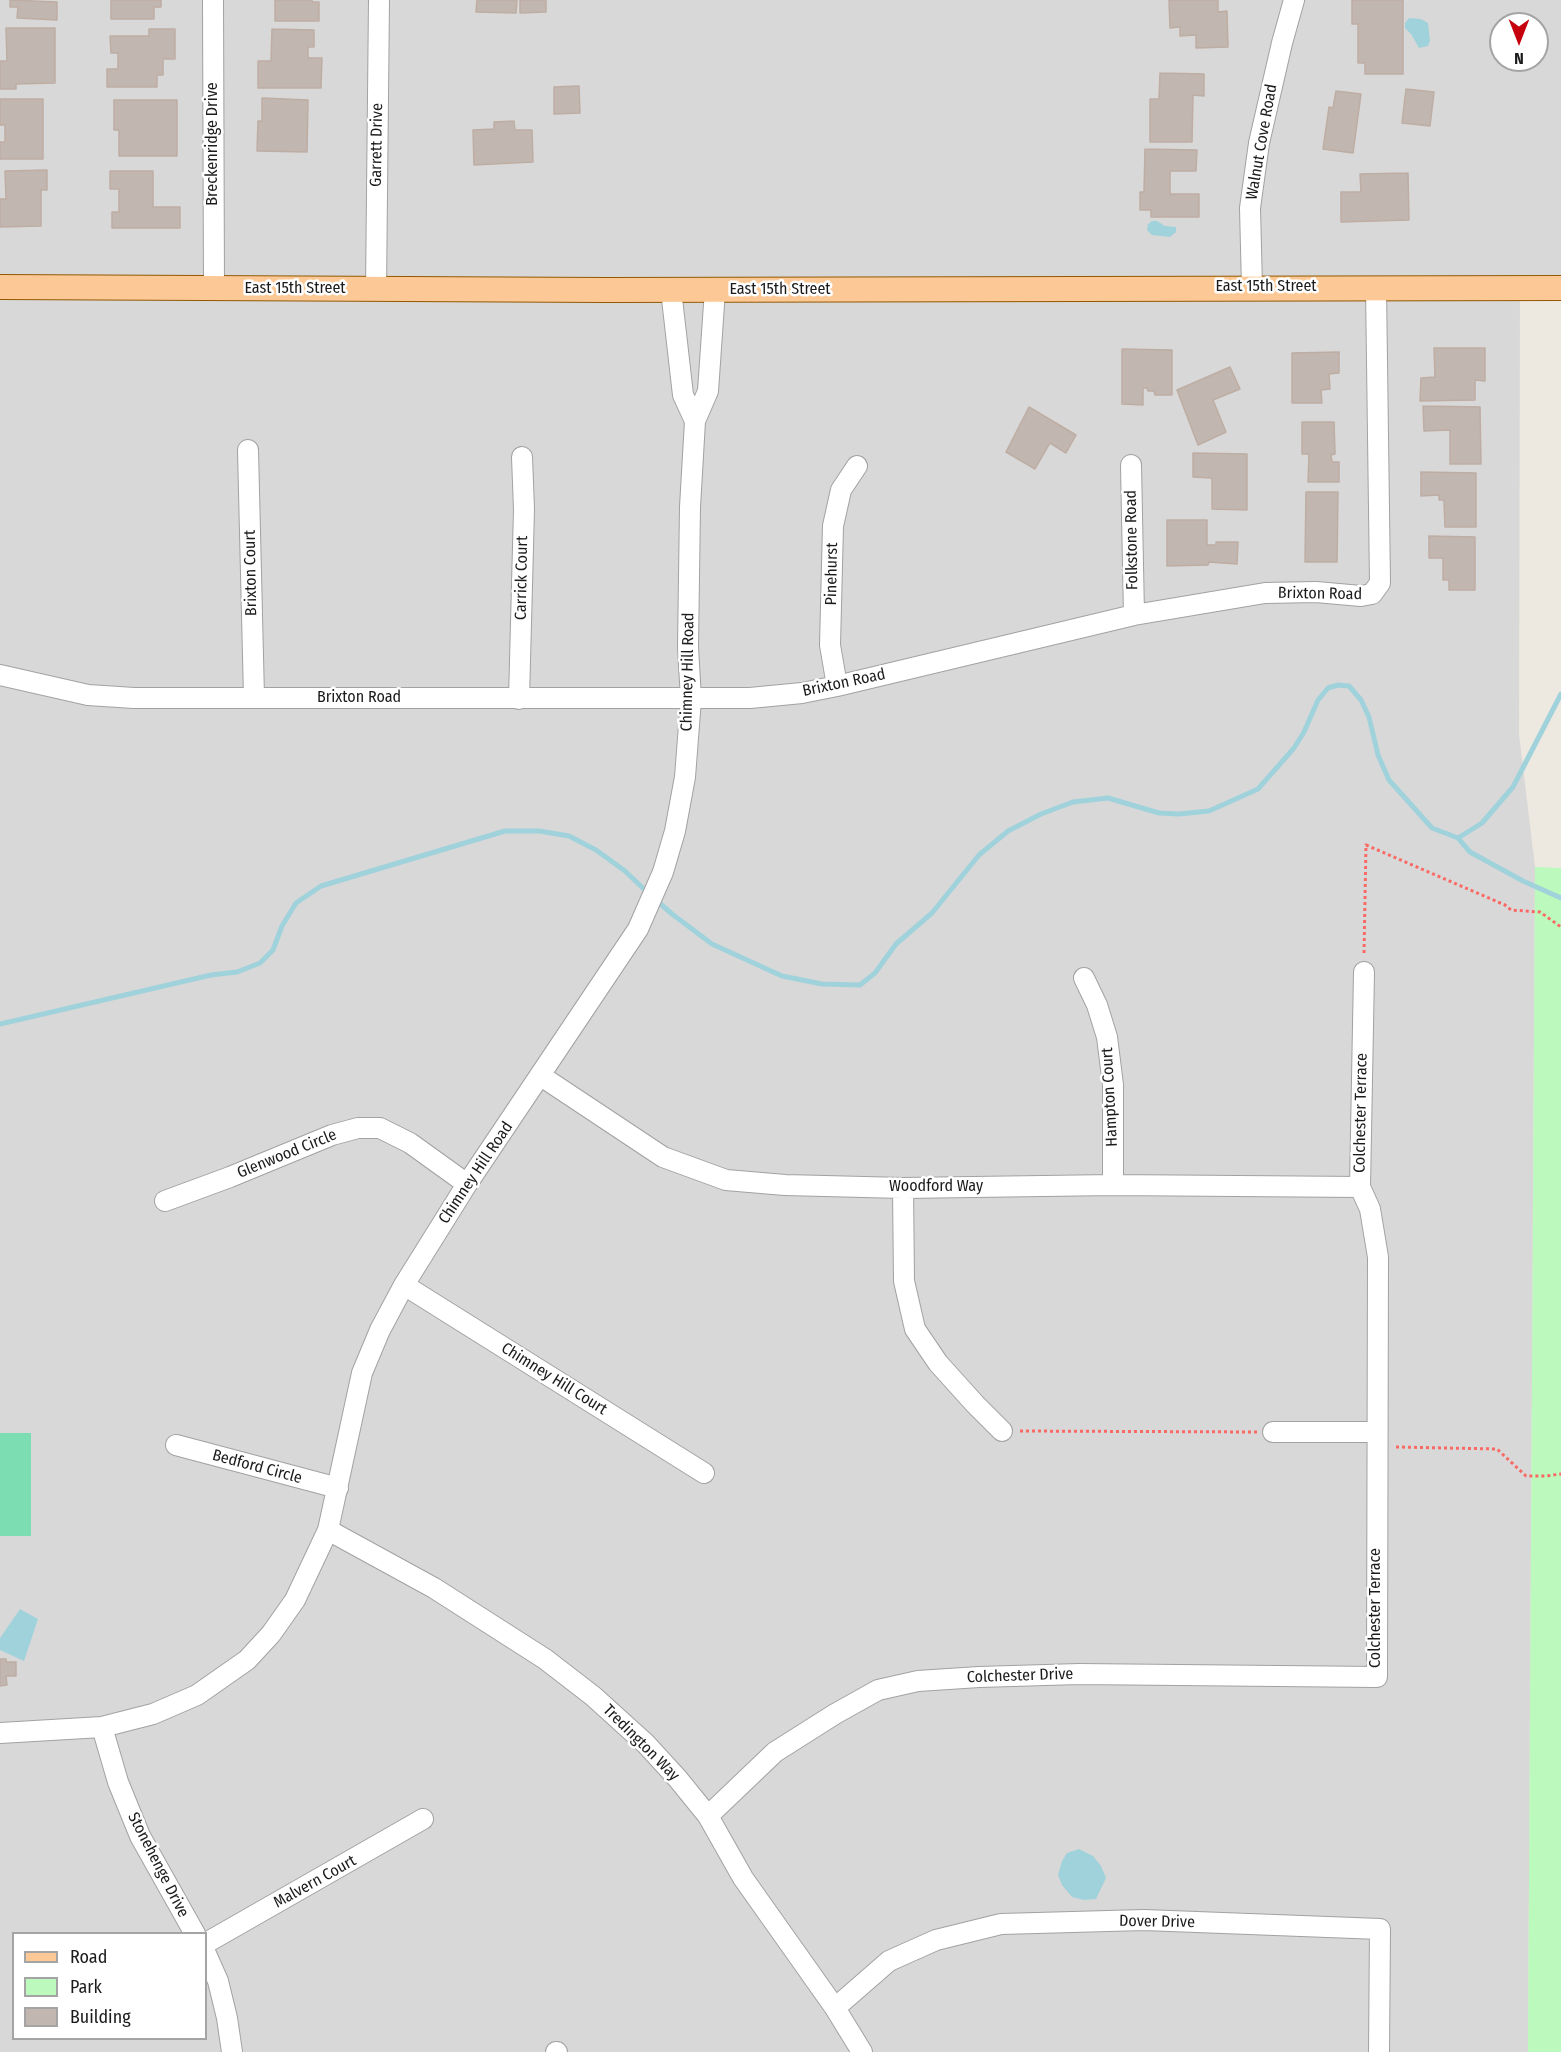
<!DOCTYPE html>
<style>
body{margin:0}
#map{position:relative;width:1561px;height:2052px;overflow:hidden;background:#ede8e0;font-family:"Fira Sans Condensed",sans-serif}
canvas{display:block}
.legend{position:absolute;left:12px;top:1932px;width:195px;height:108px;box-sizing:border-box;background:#fff;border:2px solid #a4a4a4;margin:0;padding:8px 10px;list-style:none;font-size:18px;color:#1b1b1b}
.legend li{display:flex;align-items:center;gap:12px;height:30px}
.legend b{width:30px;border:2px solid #a4a4a4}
.north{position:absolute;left:1489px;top:12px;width:60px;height:60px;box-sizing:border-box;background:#fff;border:2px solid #a4a4a4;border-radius:50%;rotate:180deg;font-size:16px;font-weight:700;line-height:24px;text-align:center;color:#1b1b1b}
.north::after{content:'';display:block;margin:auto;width:21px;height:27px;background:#c6000d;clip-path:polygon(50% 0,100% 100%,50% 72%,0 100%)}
</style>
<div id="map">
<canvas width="1561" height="2052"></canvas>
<ul class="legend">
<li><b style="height:8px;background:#fcc996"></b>Road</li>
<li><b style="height:16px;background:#bbf9bc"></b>Park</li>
<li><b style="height:16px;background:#c1b7b0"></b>Building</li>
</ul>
<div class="north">N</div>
</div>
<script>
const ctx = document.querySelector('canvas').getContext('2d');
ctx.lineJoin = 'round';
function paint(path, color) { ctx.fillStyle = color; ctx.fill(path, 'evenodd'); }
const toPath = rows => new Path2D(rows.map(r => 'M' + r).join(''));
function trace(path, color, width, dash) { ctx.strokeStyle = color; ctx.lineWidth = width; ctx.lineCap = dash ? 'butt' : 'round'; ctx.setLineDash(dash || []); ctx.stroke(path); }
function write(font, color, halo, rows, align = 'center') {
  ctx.font = font + ' "Fira Sans Condensed",sans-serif'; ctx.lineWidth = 5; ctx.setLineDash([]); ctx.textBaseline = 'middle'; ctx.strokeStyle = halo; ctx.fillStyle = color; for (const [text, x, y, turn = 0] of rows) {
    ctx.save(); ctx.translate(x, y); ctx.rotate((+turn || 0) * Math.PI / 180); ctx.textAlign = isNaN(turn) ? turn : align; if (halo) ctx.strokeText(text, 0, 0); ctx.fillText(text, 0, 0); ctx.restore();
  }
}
const residential = toPath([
 [0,0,1561,0,1561,288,1520,288,1519,734,1535,867,1528,2052,0,2052],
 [1501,24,1537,24,1537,60,1501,60],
 [14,1934,206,1934,206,2038,14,2038]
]);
const park = toPath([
 [1535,867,1561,868,1561,2052,1528,2052]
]);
const pitch = toPath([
 [0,1433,31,1433,31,1536,0,1536]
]);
const water = toPath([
 [1409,18,1421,19,1428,23,1430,41,1428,46,1419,48,1411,34,1405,28,1405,23],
 [1157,221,1165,226,1176,227,1176,232,1170,237,1152,235,1147,230,1148,224,1152,221],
 [20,1609,38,1619,24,1661,0,1650,0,1638],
 [1079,1849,1093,1856,1101,1866,1106,1878,1096,1899,1084,1900,1072,1897,1062,1885,1058,1875,1062,1861,1067,1853]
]);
const stream = toPath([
 [1458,838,1482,823,1513,787,1561,694],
 [656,900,672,914,712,944,782,976,822,984,860,985,875,973,896,944,932,913,979,855,1008,831,1041,814,1073,802,1108,798,1159,813,1179,814,1209,811,1258,789,1294,748,1304,732,1318,700,1328,688,1338,685,1349,686,1361,700,1369,717,1378,755,1389,780,1432,828,1458,838,1470,852,1523,881,1561,898],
 [0,1024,211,975,237,972,260,963,273,950,282,926,296,903,321,886,505,831,539,831,569,836,596,850,625,871,649,894]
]);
const building = toPath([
 [10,0,57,2,57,20,17,18,18,7,10,7,10,0],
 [111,0,161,0,161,7,154,7,154,19,111,19,111,0],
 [275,0,312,0,312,2,319,2,319,21,275,21,275,0],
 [477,0,517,0,516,13,476,12,477,0],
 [520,0,546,0,546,12,520,13,520,0],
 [1169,0,1218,0,1218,12,1227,11,1228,47,1196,48,1196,35,1180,36,1180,27,1170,28,1169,0],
 [1352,0,1403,0,1403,74,1365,74,1365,63,1358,63,1358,24,1352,24,1352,0],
 [6,28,55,28,55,83,16,84,16,89,0,89,0,61,7,61,6,28],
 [149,29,175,29,175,59,163,59,163,75,157,75,157,87,107,87,107,69,118,69,118,53,111,53,110,36,149,36,149,29],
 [272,29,314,30,314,47,308,47,308,58,322,58,321,88,258,88,258,61,271,61,272,29],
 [1160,73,1204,74,1204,96,1193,95,1192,142,1150,142,1150,99,1159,99,1160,73],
 [579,86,580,113,554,114,554,87,579,86],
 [1406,89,1434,92,1430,126,1402,123,1406,89],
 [1336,91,1361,94,1353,153,1323,149,1329,107,1333,108,1336,91],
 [262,98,308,100,307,152,257,151,258,121,262,121,262,98],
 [0,99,43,99,43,159,0,159,0,142,5,142,5,125,0,125,0,99],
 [114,100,177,100,177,156,119,156,119,130,114,130,114,100],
 [514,121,515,130,532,130,533,162,474,165,473,130,494,129,494,122,514,121],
 [1145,149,1197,150,1196,171,1170,171,1170,194,1199,194,1199,217,1151,217,1151,210,1140,210,1140,192,1144,192,1145,149],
 [47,170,47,190,41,190,41,226,0,227,0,199,6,199,5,171,47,170],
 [110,171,153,171,153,207,180,207,180,228,112,228,112,212,119,212,119,189,110,189,110,171],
 [1408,173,1409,220,1341,222,1341,192,1361,192,1360,174,1408,173],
 [1434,348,1485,348,1485,381,1475,380,1475,400,1420,401,1421,378,1435,377,1434,348],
 [1122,349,1172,350,1172,395,1155,395,1154,391,1148,391,1147,388,1143,388,1143,405,1122,404,1122,349],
 [1339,352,1339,373,1329,374,1330,389,1321,390,1322,403,1292,403,1292,353,1339,352],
 [1230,367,1240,389,1213,400,1226,432,1198,445,1177,390,1230,367],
 [1423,406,1480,407,1481,464,1450,464,1450,430,1424,431,1423,406],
 [1029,407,1076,435,1066,453,1050,443,1035,469,1006,452,1029,407],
 [1302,422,1334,422,1335,454,1331,455,1332,462,1339,462,1339,482,1308,482,1309,454,1302,454,1302,422],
 [1193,453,1247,454,1247,510,1212,509,1212,478,1193,477,1193,453],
 [1421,472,1476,473,1476,527,1445,527,1444,500,1439,500,1439,495,1421,496,1421,472],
 [1306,492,1338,492,1337,562,1305,562,1306,492],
 [1167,520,1207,520,1207,545,1216,545,1216,542,1238,542,1237,564,1209,562,1208,565,1167,566,1167,520],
 [1429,536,1475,537,1475,590,1449,590,1449,580,1443,580,1443,558,1429,558,1429,536],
 [0,1659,6,1659,6,1662,16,1662,16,1676,6,1676,7,1685,0,1686,0,1659]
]);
const path = toPath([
 [1364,953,1366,845,1505,905,1511,910,1540,912,1561,927],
 [1020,1431,1257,1432],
 [1396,1447,1497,1449,1526,1476,1546,1476,1561,1474]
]);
const minor = toPath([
 [213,0,214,289],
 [1252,287,1250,208,1259,143,1282,43,1294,0],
 [376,290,379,0],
 [671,290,683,395,695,421],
 [248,450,254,697],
 [1131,465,1134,615],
 [0,675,88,695,134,698,750,698,802,693,837,686,1134,615,1265,593,1316,592,1361,596,1372,594,1380,583,1376,288],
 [837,686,830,645,833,526,841,490,857,466],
 [519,699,524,509,522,457],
 [1084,978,1097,1005,1107,1037,1113,1085,1113,1185],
 [541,1076,663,1157,726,1180,785,1185,903,1188,1113,1185,1360,1187],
 [903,1188,904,1281,915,1329,938,1363,975,1404,1002,1431],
 [165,1201,230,1177,332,1135,358,1128,380,1128,410,1143,467,1184],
 [404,1285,704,1473],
 [1273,1432,1376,1432],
 [176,1445,338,1488],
 [328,1530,434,1588,545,1659,593,1696,646,1744,678,1779,708,1816,743,1878,835,2008,862,2052],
 [102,1727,118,1782,140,1836,195,1934],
 [0,1733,102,1727,153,1714,197,1695,247,1660,271,1634,295,1600,328,1530,362,1373,380,1330,404,1285,467,1184,638,929,663,872,675,831,685,777,691,699,688,647,690,507,695,421,708,391,715,290],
 [708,1816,775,1752,835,1714,878,1690,918,1681,979,1677,1079,1674,1377,1677,1378,1257,1370,1209,1360,1187,1364,972],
 [206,1943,423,1819],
 [206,1954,218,1981,227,2018,232,2052],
 [835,2008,889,1961,936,1940,1001,1924,1144,1920,1380,1929,1379,2052],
 [556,2052,557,2052]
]);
const major = toPath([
 [0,287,606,290,1561,288]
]);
const streetNames = [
 ["Walnut Cove Road",1262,142,-80],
 ["Breckenridge Drive",213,144,-90],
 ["Garrett Drive",377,145,-89],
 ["East 15th Street",1266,287],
 ["East 15th Street",295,289],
 ["East 15th Street",780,290],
 ["Folkstone Road",1132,540,-91],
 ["Brixton Court",251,573,-91],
 ["Pinehurst",832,574,-89],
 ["Carrick Court",522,578,-89],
 ["Brixton Road",1320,594,1],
 ["Chimney Hill Road",688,672,-89],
 ["Brixton Road",844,683,-12],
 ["Brixton Road",359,698],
 ["Hampton Court",1110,1097,-93],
 ["Colchester Terrace",1361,1113,-89],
 ["Glenwood Circle",287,1154,-22],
 ["Chimney Hill Road",476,1173,-56],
 ["Woodford Way",936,1187],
 ["Chimney Hill Court",554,1379,32],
 ["Bedford Circle",257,1467,15],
 ["Colchester Terrace",1376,1608,-90],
 ["Colchester Drive",1020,1676,-2],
 ["Tredington Way",641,1743,45],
 ["Stonehenge Drive",158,1865,63],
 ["Malvern Court",315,1882,-29],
 ["Dover Drive",1157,1922,1]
];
paint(residential, '#d9d8d8');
paint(park, '#bbf9bc');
paint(pitch, '#7dddb2');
paint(water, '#a0d2db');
trace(stream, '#a0d2db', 5);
paint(building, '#c1b7b0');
trace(building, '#beada3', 1.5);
trace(minor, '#a2a2a2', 22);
trace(major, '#925800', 26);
trace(path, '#fa6a64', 3, [3, 3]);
trace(minor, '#fff', 20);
trace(major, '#fcc996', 24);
write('16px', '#1b1b1b', '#fff', streetNames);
</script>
